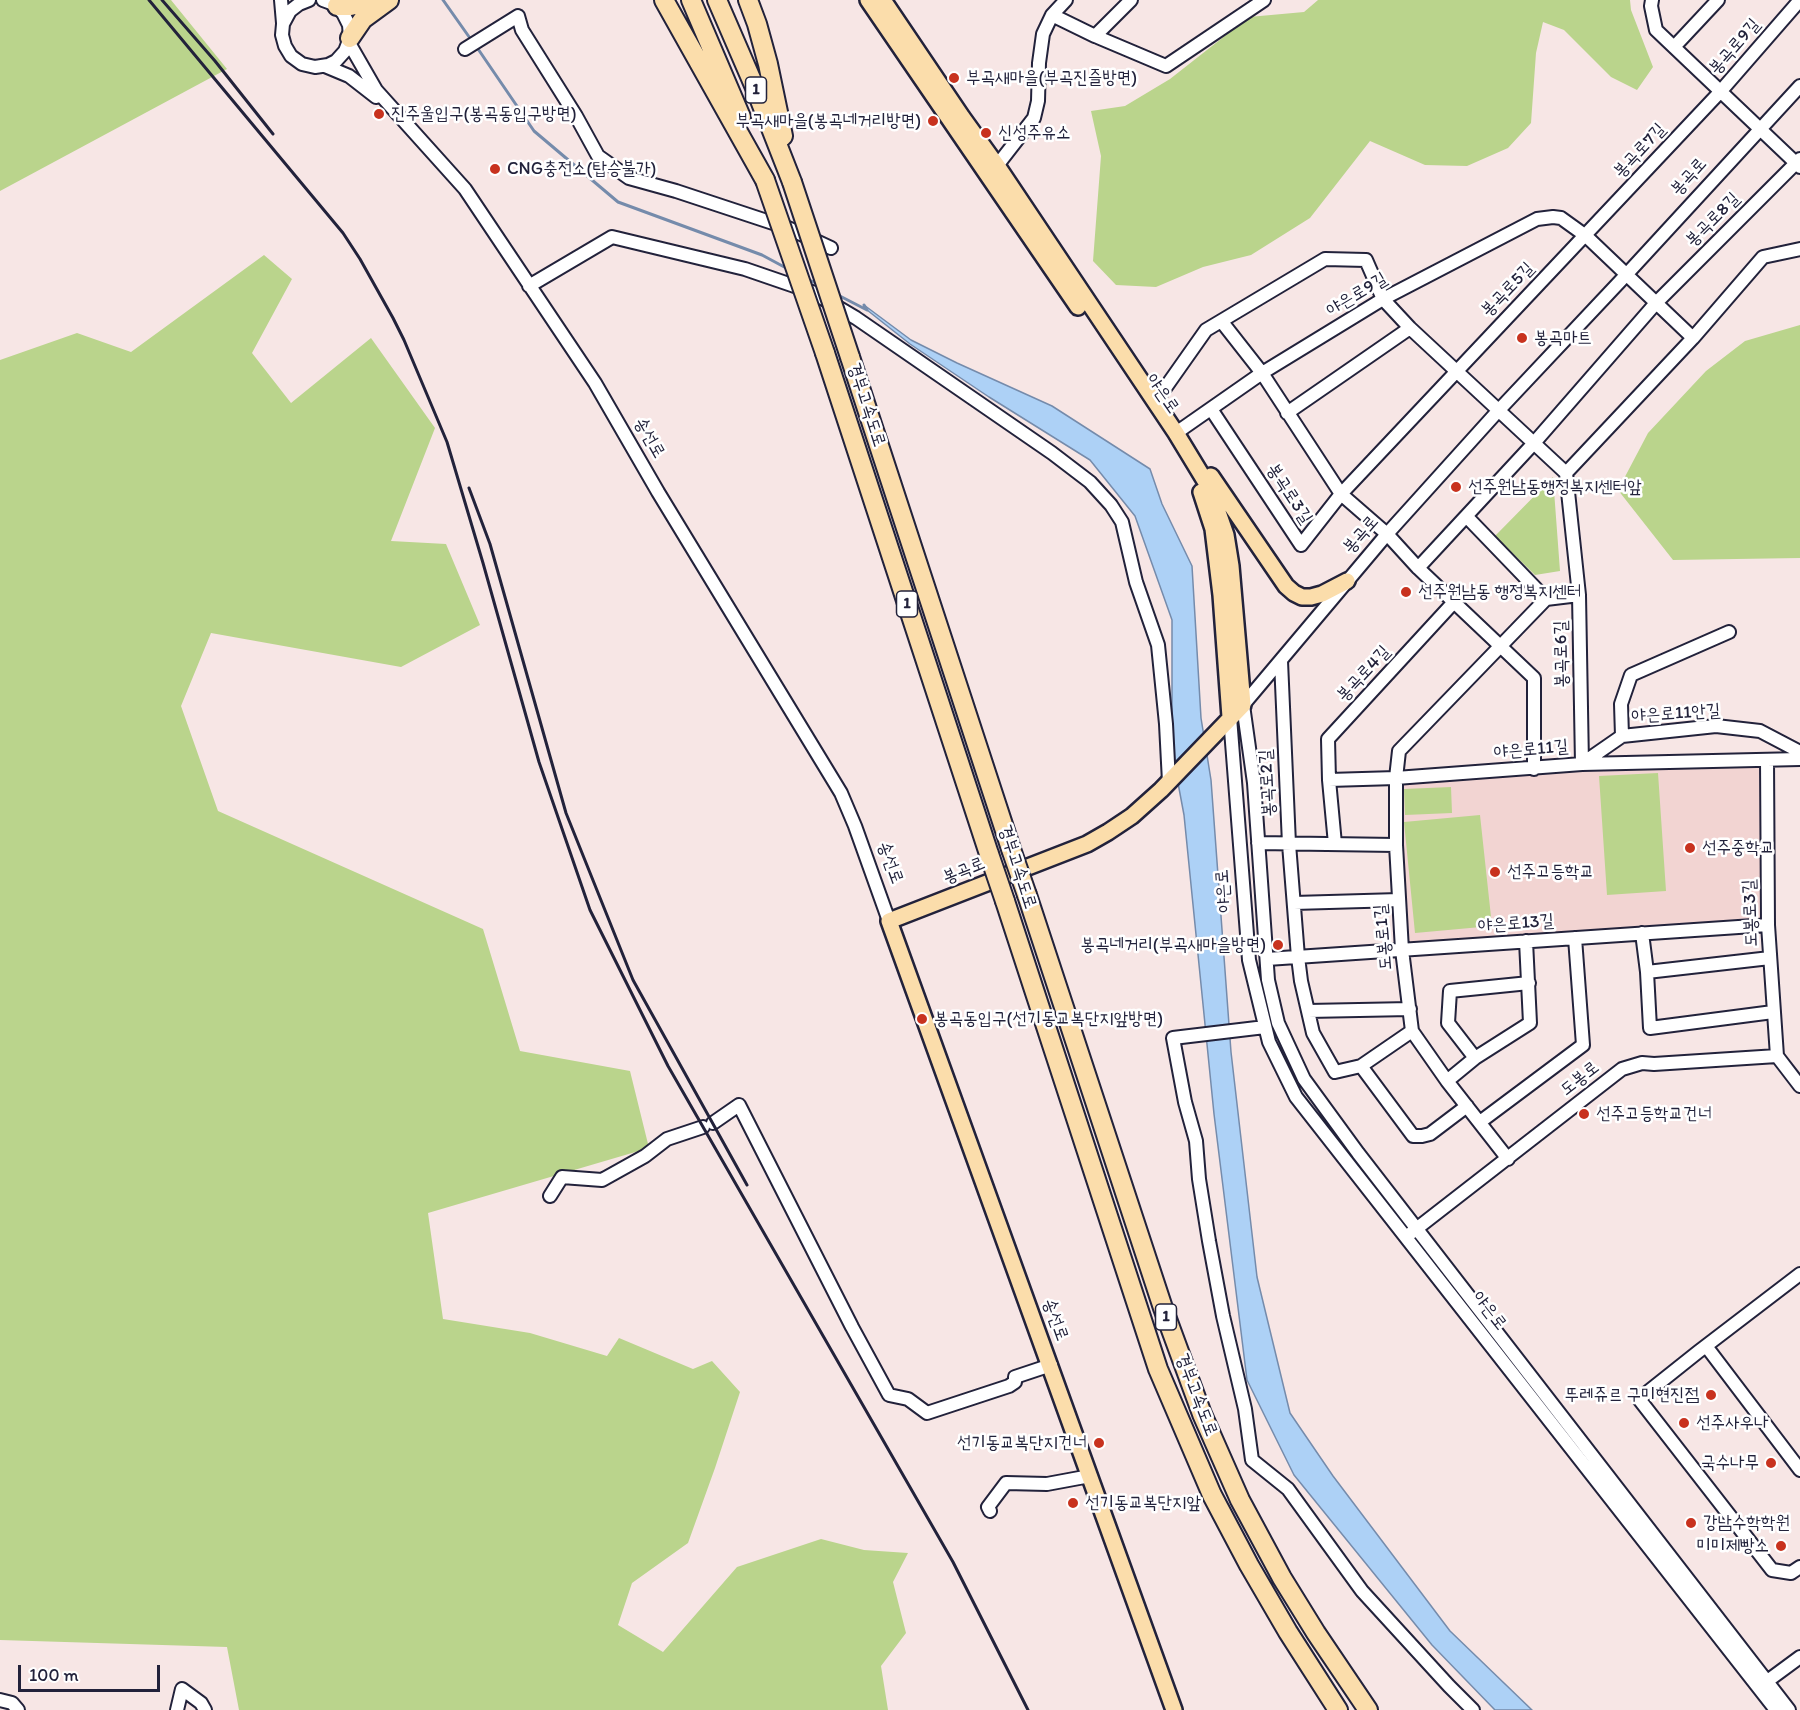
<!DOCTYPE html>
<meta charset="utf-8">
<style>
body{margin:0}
#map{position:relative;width:1800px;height:1710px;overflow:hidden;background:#f7e6e5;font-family:Itim,sans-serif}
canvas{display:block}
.scale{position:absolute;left:18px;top:1665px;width:142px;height:27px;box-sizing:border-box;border:3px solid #22223b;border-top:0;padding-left:8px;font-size:18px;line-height:21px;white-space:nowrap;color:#22223b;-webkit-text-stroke:4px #fff;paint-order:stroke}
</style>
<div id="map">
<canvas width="1800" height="1710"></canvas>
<div class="scale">100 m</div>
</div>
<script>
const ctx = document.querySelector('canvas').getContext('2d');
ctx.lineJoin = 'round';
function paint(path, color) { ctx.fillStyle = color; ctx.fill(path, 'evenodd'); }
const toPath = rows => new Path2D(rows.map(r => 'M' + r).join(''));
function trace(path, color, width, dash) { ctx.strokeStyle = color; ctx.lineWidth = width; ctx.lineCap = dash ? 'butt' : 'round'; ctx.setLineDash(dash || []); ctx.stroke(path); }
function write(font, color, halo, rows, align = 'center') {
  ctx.font = font + ' Itim,"Poor Story",sans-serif'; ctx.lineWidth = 5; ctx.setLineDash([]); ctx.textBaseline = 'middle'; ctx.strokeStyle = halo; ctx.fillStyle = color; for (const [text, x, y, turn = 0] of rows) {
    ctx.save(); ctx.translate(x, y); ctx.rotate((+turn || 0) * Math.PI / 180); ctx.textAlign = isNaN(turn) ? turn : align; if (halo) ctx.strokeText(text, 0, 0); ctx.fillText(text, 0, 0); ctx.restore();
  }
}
const built = toPath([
 [1767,760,1768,925,1402,950,1396,778]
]);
const green = toPath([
 [0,0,171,0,227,69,0,191],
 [1318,0,1630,0,1631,10,1653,67,1637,90,1611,77,1564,30,1543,22,1536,53,1531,123,1508,148,1467,166,1425,165,1370,141,1310,218,1251,255,1203,267,1156,287,1116,285,1093,261,1101,156,1091,111,1125,106,1170,79,1249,17,1304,12],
 [264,255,292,279,252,353,291,403,371,338,435,428,391,541,446,544,480,625,401,667,211,633,181,706,218,811,483,929,520,1051,630,1071,649,1148,428,1213,443,1319,530,1333,607,1356,619,1338,693,1369,712,1361,740,1392,715,1468,688,1543,632,1583,618,1625,663,1652,737,1567,821,1539,864,1550,908,1553,893,1582,906,1633,881,1666,888,1710,239,1710,227,1647,0,1640,0,360,77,333,131,352],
 [1800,325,1800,558,1673,560,1618,490,1648,433,1706,371,1745,341],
 [1553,477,1560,571,1535,575,1495,536],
 [1658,773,1666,891,1607,895,1599,776],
 [1451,787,1452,813,1405,815,1404,789],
 [1480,815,1492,926,1415,933,1404,822]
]);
const water = toPath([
 [864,305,911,340,957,363,1052,406,1150,469,1162,504,1192,566,1201,718,1211,780,1231,1052,1257,1277,1290,1413,1333,1476,1450,1631,1532,1710,1495,1710,1432,1645,1294,1475,1247,1380,1214,1114,1184,815,1172,751,1172,620,1135,516,1090,460,989,397,910,344,867,310,864,305]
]);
const stream = toPath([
 [443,0,472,41],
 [476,46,534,131,618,202,762,255,788,269],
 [807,279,820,285],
 [836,294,867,310,864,305]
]);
const minor = toPath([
 [281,0,283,23],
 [309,0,299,4,290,11,283,24,282,35,285,46,291,56,302,64,315,67,328,65,336,61,345,51,350,38,349,25,343,13,334,4,323,0],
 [1652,0,1651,6,1656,30,1800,167],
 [1052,15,1095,36,1131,0],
 [1095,36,1166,66,1264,0],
 [349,43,376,90,465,189,595,383,658,492,841,793,855,826,889,921],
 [1674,47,1718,0],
 [465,49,518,16,522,30,576,116,598,156,629,178,676,191,788,228,831,248],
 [325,66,349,76,376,97],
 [992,172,1034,118,1038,101,1039,63,1043,34,1052,15,1066,0],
 [529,286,612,237,745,269,812,292,856,318,1052,453,1090,482,1111,505,1122,522,1136,582,1158,645,1166,724,1169,782],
 [1222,322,1262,373,1341,494,1387,534,1418,568,1534,678,1534,769],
 [1156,401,1206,330,1325,259,1366,260,1383,299,1410,328,1566,473,1579,595,1582,764],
 [1211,409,1301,545,1341,494,1720,92,1800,0],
 [1287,413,1410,328],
 [1176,433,1262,373,1383,299,1537,219,1553,217,1561,218,1586,236,1693,338],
 [1566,473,1693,338,1763,257,1800,249],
 [1467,517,1546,599],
 [1418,568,1534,443,1656,303,1800,159],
 [1281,661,1289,844,1298,957,1301,981,1313,1033,1335,1072,1361,1066,1412,1031],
 [1230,717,1249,960,1269,1042,1296,1097,1776,1710],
 [1622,736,1621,704,1631,675,1729,632],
 [1767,760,1768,925,1777,1056],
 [1583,763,1622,736,1716,726,1760,731,1800,752],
 [1329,780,1328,739,1454,602],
 [1258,843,1396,845],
 [1335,844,1329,780,1396,778,1582,764,1800,759],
 [1294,903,1399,900],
 [1642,933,1647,972,1650,1028,1773,1012],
 [1267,959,1768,925],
 [1647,972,1770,958],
 [1308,1011,1410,1009],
 [1265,1027,1173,1038,1185,1102,1196,1141,1199,1179,1209,1241,1223,1316,1245,1409,1252,1460,1288,1489,1362,1591,1449,1686,1473,1710],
 [1475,1058,1448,1023,1450,991,1529,983],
 [1361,1066,1413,1136,1422,1136,1430,1134,1467,1106],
 [1447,1081,1475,1058,1530,1023,1526,941],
 [1480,1122,1583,1045,1575,938],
 [713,1123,739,1105,852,1327,889,1395,908,1399,927,1413,1009,1386,1015,1382,1015,1377,1051,1365],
 [1508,1159,1447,1081,1412,1031,1402,950,1396,845,1396,778,1399,751,1546,599,1579,595],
 [550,1196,562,1177,602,1180,645,1156,667,1139,703,1127],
 [1411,1233,1622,1069,1642,1063,1654,1064,1777,1056,1800,1086],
 [1800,1274,1698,1352,1639,1399,1772,1570,1791,1573,1800,1567],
 [1706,1346,1800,1470],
 [990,1511,988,1507,1006,1483,1047,1484,1090,1476],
 [1762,1685,1800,1657],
 [0,1700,12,1703,18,1710],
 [177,1710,182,1689,201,1703,205,1710],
 [1789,1710,1358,1153,1304,1079,1278,1023,1268,980,1254,783,1243,705,1387,534,1498,411,1626,275,1800,86]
]);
const major = toPath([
 [868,0,1078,307],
 [883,0,962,117,998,167,1176,433,1210,489,1226,535,1231,566,1243,705,1161,790,1132,816,1108,832,1087,844,889,921,1174,1710],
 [1211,476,1286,586,1294,593,1302,597,1311,597,1322,594,1347,581],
 [1201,492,1213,529,1221,595,1230,717]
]);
const highway = toPath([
 [664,0,765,180],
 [691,0,741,117],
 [717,0,756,90,792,182],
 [748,0,757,24,768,64,783,136],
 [337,6,351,6,371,0],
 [350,38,363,19,389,0],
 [825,353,989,854],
 [850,357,1011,849],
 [1027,895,1163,1308,1202,1414,1240,1500,1282,1578,1316,1633,1368,1710],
 [1005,901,1158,1369,1212,1495,1249,1565,1288,1632,1338,1710]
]);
const rail = toPath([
 [149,0,343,233,360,259,393,318,404,340,447,442,483,563,539,762,590,910,668,1066,953,1562,1028,1710],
 [162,0,215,61,273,134],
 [469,488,490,544,566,813,633,980,747,1185]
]);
const highwayBridge = toPath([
 [765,180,825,353],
 [792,182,850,357],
 [1011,849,1027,895],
 [989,854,1005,901]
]);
const markers = [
 [954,78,6,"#c8321e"],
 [379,114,6,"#c8321e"],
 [933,121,6,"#c8321e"],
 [986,133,6,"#c8321e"],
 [495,169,6,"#c8321e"],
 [1522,338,6,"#c8321e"],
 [1456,487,6,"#c8321e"],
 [1406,592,6,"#c8321e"],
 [1690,848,6,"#c8321e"],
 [1495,872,6,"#c8321e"],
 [1278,945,6,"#c8321e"],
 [922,1019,6,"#c8321e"],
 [1584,1114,6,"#c8321e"],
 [1711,1395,6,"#c8321e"],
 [1684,1423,6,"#c8321e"],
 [1099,1443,6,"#c8321e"],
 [1771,1463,6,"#c8321e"],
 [1073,1503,6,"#c8321e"],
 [1691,1523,6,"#c8321e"],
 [1781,1546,6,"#c8321e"]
];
const shields = [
 [756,90,21],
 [907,604,21],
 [1166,1317,21]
];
const shieldNames = [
 ["1",756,90],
 ["1",907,604],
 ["1",1166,1317]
];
const streetNames = [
 ["봉곡로9길",1735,47,-49],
 ["봉곡로7길",1640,151,-47],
 ["봉곡로",1689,177,-48],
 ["봉곡로8길",1713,220,-45],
 ["봉곡로5길",1508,290,-46],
 ["야은로9길",1357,295,-31],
 ["야은로",1162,394,55],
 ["경부고속도로",866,405,72],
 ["송선로",649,438,60],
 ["봉곡로3길",1289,494,57],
 ["봉곡로",1361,535,-49],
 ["봉곡로6길",1562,654,-91],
 ["봉곡로4길",1364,674,-47],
 ["야은로11안길",1676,714,-4],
 ["야은로11길",1531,750,-5],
 ["봉곡로2길",1268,783,-93],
 ["송선로",890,863,70],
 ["경부고속도로",1017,867,72],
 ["봉곡로",964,871,-22],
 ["야은로",1224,891,-94],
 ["도봉로3길",1751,913,-92],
 ["야은로13길",1516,924,-4],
 ["도봉로1길",1384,937,-95],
 ["도봉로",1580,1079,-38],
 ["야은로",1489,1311,52],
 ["송선로",1055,1320,70],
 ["경부고속도로",1196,1395,69]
];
const poiNames = [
 ["부곡새마을(부곡진즐방면)",966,78],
 ["진주울입구(봉곡동입구방면)",391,114],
 ["부곡새마을(봉곡네거리방면)",921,121,"right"],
 ["신성주유소",998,133],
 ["CNG충전소(탑승불가)",507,169],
 ["봉곡마트",1534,338],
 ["선주원남동행정복지센터앞",1468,487],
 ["선주원남동 행정복지센터",1418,592],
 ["선주중학교",1702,848],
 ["선주고등학교",1507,872],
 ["봉곡네거리(부곡새마을방면)",1266,945,"right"],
 ["봉곡동입구(선기동교복단지앞방면)",934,1019],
 ["선주고등학교건너",1596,1114],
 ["뚜레쥬르 구미현진점",1699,1395,"right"],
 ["선주사우나",1696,1423],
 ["선기동교복단지건너",1087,1443,"right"],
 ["국수나무",1759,1463,"right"],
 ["선기동교복단지앞",1085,1503],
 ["강남수학학원",1703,1523],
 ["미미제빵소",1769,1546,"right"]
];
paint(built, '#f2d4d2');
paint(green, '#bad48c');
paint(water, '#add1f6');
trace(water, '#758bab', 1.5);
trace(stream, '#758bab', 3);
trace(minor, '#22223b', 16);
trace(major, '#22223b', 20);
trace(highway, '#22223b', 22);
trace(minor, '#fff', 12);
trace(major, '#fbddab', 15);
trace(highway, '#fbddab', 18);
trace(rail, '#22223b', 3);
trace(highwayBridge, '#22223b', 22, []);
trace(highwayBridge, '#fbddab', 18);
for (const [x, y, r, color] of markers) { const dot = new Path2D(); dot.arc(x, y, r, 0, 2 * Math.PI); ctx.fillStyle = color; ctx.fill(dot); trace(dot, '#fff', 2); }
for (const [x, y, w] of shields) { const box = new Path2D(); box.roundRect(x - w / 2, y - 13, w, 26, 4.5); ctx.fillStyle = '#fff'; ctx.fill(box); trace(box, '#22223b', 1.5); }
write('bold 16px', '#22223b', null, shieldNames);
write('18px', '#22223b', '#fff', streetNames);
write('18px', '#22223b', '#fff', poiNames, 'left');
</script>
